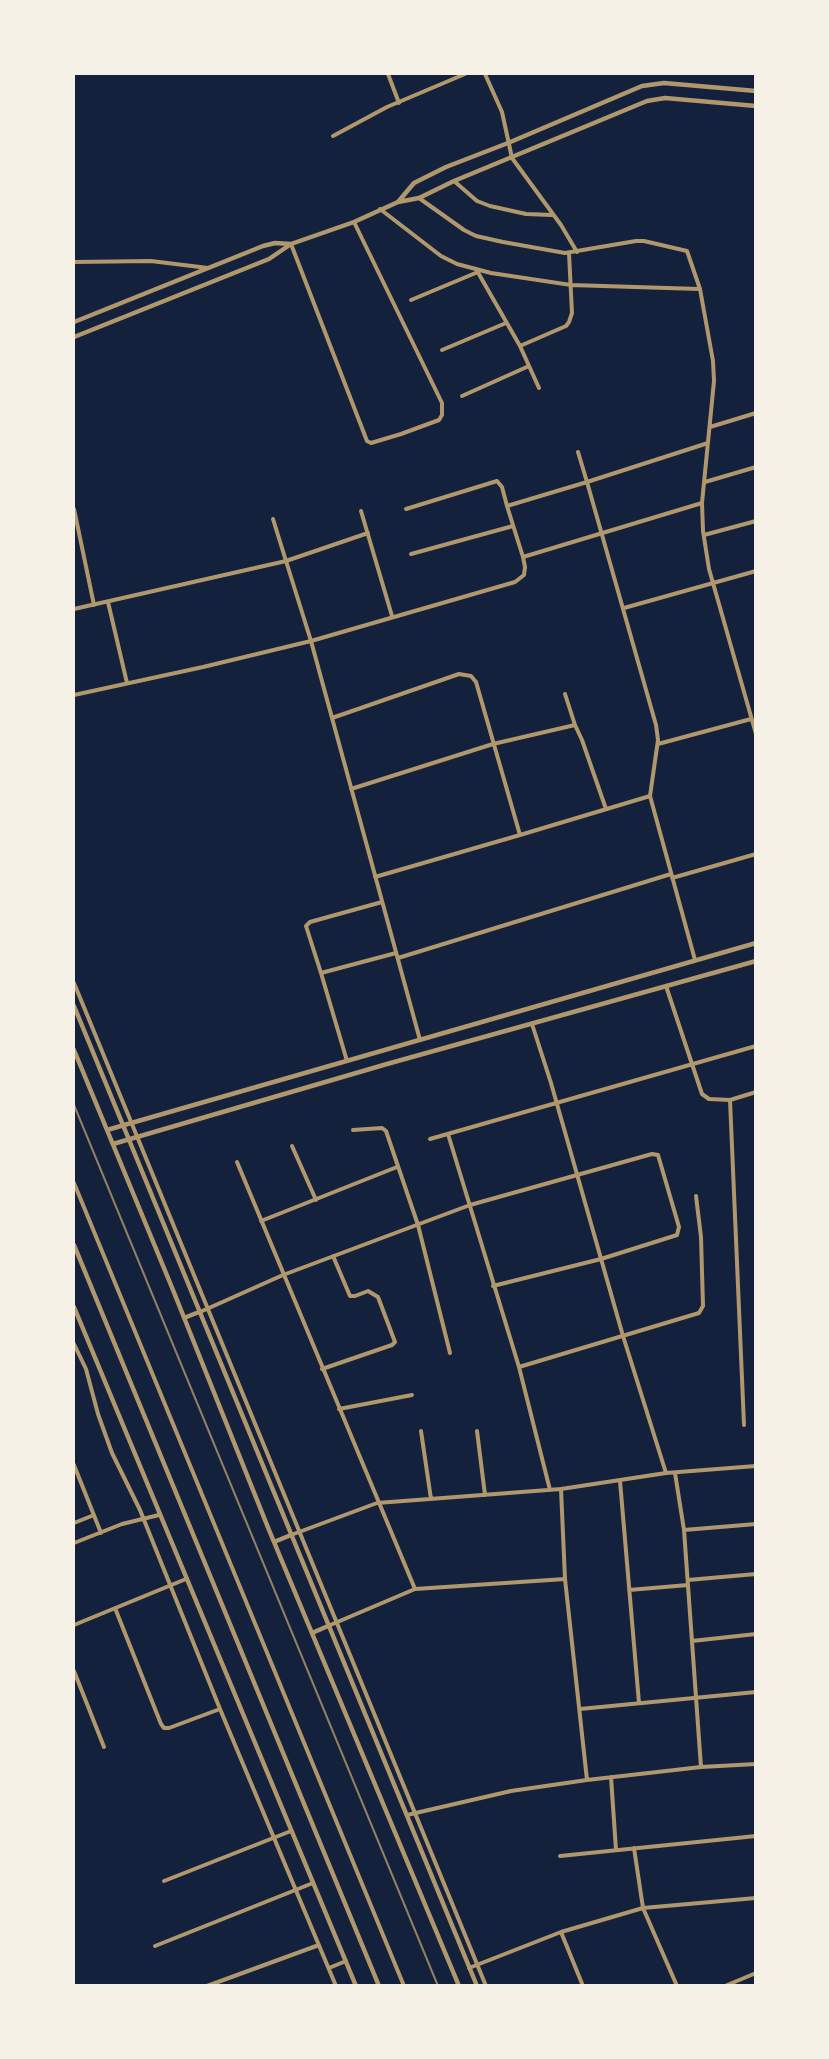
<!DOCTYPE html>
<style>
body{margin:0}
#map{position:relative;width:829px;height:2059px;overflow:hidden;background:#14213d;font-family:"Source Serif 4",serif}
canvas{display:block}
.frame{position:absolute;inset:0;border:75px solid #f6f1e7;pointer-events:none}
</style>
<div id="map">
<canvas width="829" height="2059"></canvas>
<div class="frame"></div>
</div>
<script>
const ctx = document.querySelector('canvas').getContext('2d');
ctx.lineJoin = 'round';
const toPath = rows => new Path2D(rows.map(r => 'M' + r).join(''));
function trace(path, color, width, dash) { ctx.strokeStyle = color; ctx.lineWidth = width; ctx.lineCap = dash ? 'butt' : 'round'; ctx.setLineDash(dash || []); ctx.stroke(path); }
const minor = toPath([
 [388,74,399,103],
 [485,74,502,112,512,158,561,225,577,252],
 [333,136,387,107,465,74],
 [454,181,477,201,490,206,526,214,552,215],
 [419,198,464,230,476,236,503,242,565,253,636,241,644,241,687,251,700,289,713,361,714,381,702,503,703,531,709,569,756,734],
 [380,209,441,256,457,264,491,273,571,285,699,289],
 [291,244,367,441,371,443,401,434,439,420,442,415,442,403,354,222],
 [74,262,151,261,208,268],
 [476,269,520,346,539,388],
 [411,300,478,272],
 [520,346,566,326,569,322,572,313,569,253],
 [442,350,506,323],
 [462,396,529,366],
 [710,427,756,413],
 [705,482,756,467],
 [74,509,94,605],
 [406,509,497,481,502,487,507,506],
 [361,511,392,616],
 [368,533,286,561,311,641,515,582,524,575,525,567,523,557,702,503],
 [704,535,756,521],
 [411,554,513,526],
 [523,557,507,506,587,482,578,452],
 [108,602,127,683],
 [624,608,756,571],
 [74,609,286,561,273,519],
 [565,694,575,725],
 [74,695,203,667,311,641,420,1040],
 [332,718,459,674,471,676,476,682,520,835,375,877],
 [658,744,751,719],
 [351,789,493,744,575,725,582,740,606,809],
 [520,835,650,796],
 [672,878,756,854],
 [398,958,671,874],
 [695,960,650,796,658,740,656,725,587,482,708,443],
 [321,973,306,926,310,922,382,902],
 [74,983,486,1986],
 [666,986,702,1094,709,1099,730,1100],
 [532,1024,551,1083,623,1336,666,1473],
 [347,1061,321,973,396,953],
 [353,1130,382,1128,386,1131,418,1225,450,1353],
 [448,1134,519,1367,699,1313,703,1306,701,1237,696,1196],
 [430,1139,756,1046],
 [292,1146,316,1200],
 [237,1162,415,1589],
 [74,1183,404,1986],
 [261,1221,397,1167],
 [200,1312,283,1275,470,1205,652,1154,658,1155,679,1227,677,1235,601,1259,493,1286],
 [74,1344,86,1369,98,1414,112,1453,140,1510,220,1709,336,1986],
 [519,1367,550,1490],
 [322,1369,392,1345,395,1342,378,1297,368,1291,355,1296,350,1296,333,1256],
 [339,1409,412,1395],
 [744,1425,730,1100,756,1092],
 [421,1431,431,1499],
 [477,1431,485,1495],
 [74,1465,101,1533],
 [675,1473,684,1530,701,1767],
 [620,1481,639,1703],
 [561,1489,565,1579,587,1780,701,1767,756,1764],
 [74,1523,94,1515],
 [684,1530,756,1524],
 [291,1535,377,1503,561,1489,666,1473,756,1466],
 [74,1543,122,1524,159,1515],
 [688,1580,756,1574],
 [629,1590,688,1585],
 [115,1608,161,1724,164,1728,169,1728,220,1709],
 [74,1625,186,1579],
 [328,1626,415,1589,565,1579],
 [692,1641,756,1634],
 [74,1671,104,1747],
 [580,1709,756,1692],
 [611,1777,616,1850],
 [407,1815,511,1791,587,1780],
 [634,1848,643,1908,677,1986],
 [560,1856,756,1836],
 [164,1881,291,1831],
 [155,1946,313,1883],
 [329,1968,346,1961],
 [469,1968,561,1932],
 [207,1986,319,1945],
 [583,1986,561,1932,643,1908,756,1898],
 [725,1986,756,1973]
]);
const tertiary = toPath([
 [398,202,414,183,446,167,508,143,642,86,664,83,756,91],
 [74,322,263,246,275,243,291,244],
 [74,337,269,259,291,244,354,222,398,202,419,198,454,181,647,101,665,98,756,106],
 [74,1006,477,1986],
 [74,1050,173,1290,269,1530,459,1986],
 [107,1130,756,943],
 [113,1144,387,1064,756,961],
 [74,1245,379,1986],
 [74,1307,356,1986],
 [184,1318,199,1312],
 [274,1542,291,1535],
 [312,1633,328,1626]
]);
const rail = toPath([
 [74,1105,438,1986]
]);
trace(minor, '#b1986c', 4);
trace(tertiary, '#b1986c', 4.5);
trace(rail, '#918062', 2);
</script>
